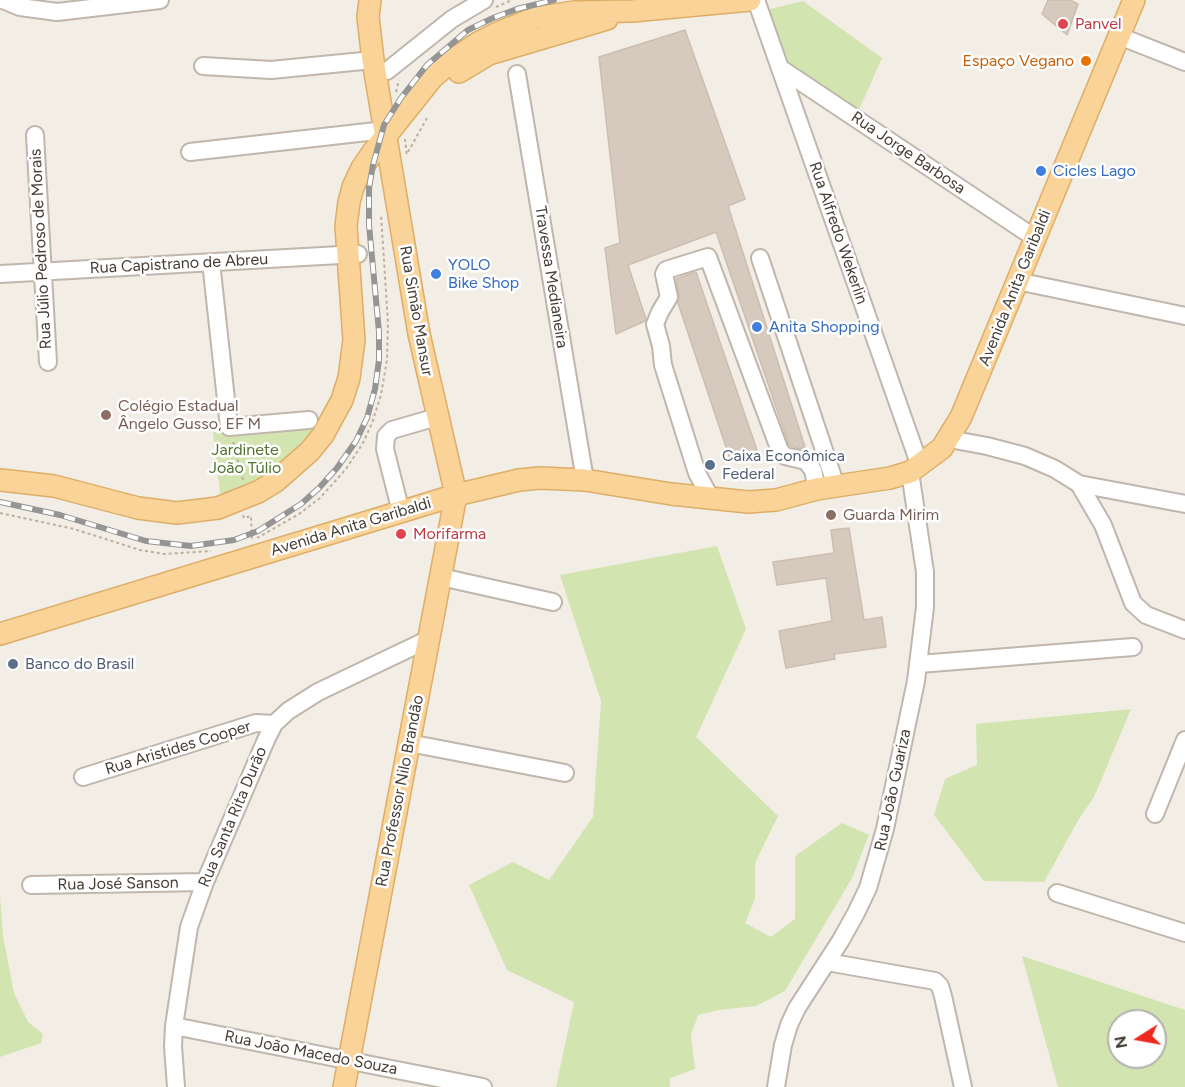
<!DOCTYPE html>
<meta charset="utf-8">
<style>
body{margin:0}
#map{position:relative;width:1185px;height:1087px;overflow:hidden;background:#f2ede5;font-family:Figtree,sans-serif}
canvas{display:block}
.north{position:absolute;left:1107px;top:1009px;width:60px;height:60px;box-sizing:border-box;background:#fff;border:2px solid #b4b1ae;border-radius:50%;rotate:259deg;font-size:16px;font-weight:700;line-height:24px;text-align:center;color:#443d35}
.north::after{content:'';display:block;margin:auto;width:21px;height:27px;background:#ef281f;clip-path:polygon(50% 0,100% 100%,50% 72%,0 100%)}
</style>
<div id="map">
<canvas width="1185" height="1087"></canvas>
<div class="north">N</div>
</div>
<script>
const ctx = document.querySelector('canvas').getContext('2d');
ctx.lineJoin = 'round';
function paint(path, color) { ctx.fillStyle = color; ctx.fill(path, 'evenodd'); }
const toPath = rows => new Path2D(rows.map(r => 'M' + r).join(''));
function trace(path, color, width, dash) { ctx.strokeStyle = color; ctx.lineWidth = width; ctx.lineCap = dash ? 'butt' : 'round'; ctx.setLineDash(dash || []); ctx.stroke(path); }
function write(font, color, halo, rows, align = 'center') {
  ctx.font = font + ' Figtree,sans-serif'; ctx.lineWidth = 5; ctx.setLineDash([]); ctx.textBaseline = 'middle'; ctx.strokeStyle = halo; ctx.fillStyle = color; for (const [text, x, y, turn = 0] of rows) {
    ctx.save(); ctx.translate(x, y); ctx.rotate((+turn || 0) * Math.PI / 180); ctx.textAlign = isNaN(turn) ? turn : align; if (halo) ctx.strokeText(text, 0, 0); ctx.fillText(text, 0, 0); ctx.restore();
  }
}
const green = toPath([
 [803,1,882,58,858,112,782,59,766,10],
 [323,424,279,470,221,501,213,432],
 [717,546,746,629,696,737,778,816,755,863,755,899,745,923,771,937,795,919,795,856,842,823,869,835,852,878,785,991,756,1006,718,1010,698,1015,691,1035,695,1069,670,1078,670,1087,556,1087,574,1002,507,970,469,885,513,862,549,880,593,817,601,701,560,575],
 [1131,709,1094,797,1080,817,1044,882,984,881,934,815,945,779,977,765,976,724],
 [0,895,3,936,14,993,28,1022,43,1034,41,1043,0,1057],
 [1022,956,1185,1010,1185,1087,1058,1087],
 [1119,1021,1155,1021,1155,1057,1119,1057]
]);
const building = toPath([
 [1048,0,1070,0,1078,4,1067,35,1042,14,1048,0],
 [685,30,745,199,728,206,805,447,800,449,789,445,716,232,628,265,646,319,645,321,616,334,605,248,620,243,599,57,685,30],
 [696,272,757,450,730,459,678,303,679,295,676,279,696,272],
 [849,528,864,620,882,617,886,647,834,654,835,659,786,668,779,631,832,621,826,578,777,585,773,562,834,553,831,530,849,528]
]);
const path = toPath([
 [496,7,512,0],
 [396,92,399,80],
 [405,139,407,157],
 [408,152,427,118],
 [233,442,243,480],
 [0,513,74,529,140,550,164,554,211,551],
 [243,515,244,518,251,516,252,540],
 [257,538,299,514,320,498,346,469,363,443,372,423,381,395,387,360,388,323,381,214]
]);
const minor = toPath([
 [3,0,20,7,57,12,160,0],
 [756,0,920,466],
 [1119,36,1185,62],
 [203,66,271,70,373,60],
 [780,68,1035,238],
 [387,71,452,19,484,0],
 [517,74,585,480],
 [35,135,48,362],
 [190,152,385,130],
 [760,258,836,486],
 [211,262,229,427,309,420],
 [0,274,358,254],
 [1017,281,1185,316],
 [949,439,987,446,1025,456,1055,469,1079,484,1103,525,1133,603,1146,615,1185,630],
 [1079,484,1185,504],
 [710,497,697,473,663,365,661,346,655,324,660,312,669,297,664,274,666,270,708,257,780,451,785,456,806,461,813,470,817,489],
 [401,512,385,449,386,436,392,430,437,417],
 [441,577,553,602],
 [919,664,1133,647],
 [409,743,565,773],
 [83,777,256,723,274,724],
 [1155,814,1185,740],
 [31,885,205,882],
 [1057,893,1185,933],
 [827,962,935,981,940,986,943,996,963,1087],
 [174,1026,483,1087],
 [176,1087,173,1046,174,1026,189,927,205,882,266,740,274,724,288,711,318,692,429,639],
 [776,1087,783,1045,789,1025,797,1008,841,940,856,913,868,888,885,829,916,681,925,607,925,572,910,472]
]);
const major = toPath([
 [459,72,489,54,607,19],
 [0,480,54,486,138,508,177,513,218,508,258,492,276,481,310,451,323,435,342,400,349,378,354,340,346,226,349,202,353,187,362,168,373,152,432,78,454,59,478,43,500,32,535,18,574,12,632,11,750,0],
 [0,634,456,495,519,480,540,478,585,480,671,494,748,502,776,500,817,489,890,478,910,472,942,448,961,417,1134,0],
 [344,1087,456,495,419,334,373,60,368,17,370,0]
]);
const rail = toPath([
 [0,502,60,515,146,541,191,546,234,540,258,531,301,504,319,488,337,468,356,441,367,418,375,389,379,360,379,332,369,225,369,188,373,165,384,125,401,98,427,65,468,30,493,18,517,9,554,0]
]);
const markers = [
 [1063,24,6,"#e0444e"],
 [1086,61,6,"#e8710a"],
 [1041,171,6,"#3f7fe0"],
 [436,274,6,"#3f7fe0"],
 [757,327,6,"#3f7fe0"],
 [106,415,6,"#8d6e63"],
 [710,465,6,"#5c6f8a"],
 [831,515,6,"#8d6e63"],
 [401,534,6,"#e0444e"],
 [13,664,6,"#5c6f8a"]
];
const healthNames = [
 ["Panvel",1075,24],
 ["Morifarma",413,534]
];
const foodNames = [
 ["Espaço Vegano",1074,61]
];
const streetNames = [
 ["Rua Jorge Barbosa",908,153,34],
 ["Rua Alfredo Wekerlin",838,233,71],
 ["Rua Júlio Pedroso de Morais",41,249,-93],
 ["Rua Capistrano de Abreu",179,264,-3],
 ["Travessa Medianeira",551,277,81],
 ["Avenida Anita Garibaldi",1015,288,-68],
 ["Rua Simão Mansur",416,311,80],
 ["Avenida Anita Garibaldi",351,527,-17],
 ["Rua Aristides Cooper",178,748,-17],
 ["Rua João Guariza",893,790,-78],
 ["Rua Professor Nilo Brandão",400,791,-79],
 ["Rua Santa Rita Durão",233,817,-67],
 ["Rua José Sanson",118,884,-1],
 ["Rua João Macedo Souza",311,1053,11]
];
const shopNames = [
 ["Cicles Lago",1053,171],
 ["YOLO",448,265],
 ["Bike Shop",448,283],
 ["Anita Shopping",769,327]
];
const educationNames = [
 ["Colégio Estadual",118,406],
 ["Ângelo Gusso, EF M",118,424],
 ["Guarda Mirim",843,515]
];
const parkNames = [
 ["Jardinete",245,450],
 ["João Túlio",245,468]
];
const serviceNames = [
 ["Caixa Econômica",722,456],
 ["Federal",722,474],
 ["Banco do Brasil",25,664]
];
paint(green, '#d2e4b0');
paint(building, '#d6cabe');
trace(building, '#cdbeaf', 1.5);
trace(minor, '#c0b6ac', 20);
trace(major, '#ddae68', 24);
trace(path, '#beae9a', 2, [3, 3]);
trace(minor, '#fff', 16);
trace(major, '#f9d397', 21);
trace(rail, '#959595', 6);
trace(rail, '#fff', 4, [11]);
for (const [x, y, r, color] of markers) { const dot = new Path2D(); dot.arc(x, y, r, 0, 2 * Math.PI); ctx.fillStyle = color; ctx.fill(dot); trace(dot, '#fff', 2); }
write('16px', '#be3a42', '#fff', healthNames, 'left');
write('16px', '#c56008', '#fff', foodNames, 'right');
write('16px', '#443d35', '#fff', streetNames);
write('16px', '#366cbe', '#fff', shopNames, 'left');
write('16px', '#785e54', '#fff', educationNames, 'left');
write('16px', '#4e732c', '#fff', parkNames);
write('16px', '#4e5e75', '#fff', serviceNames, 'left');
</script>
